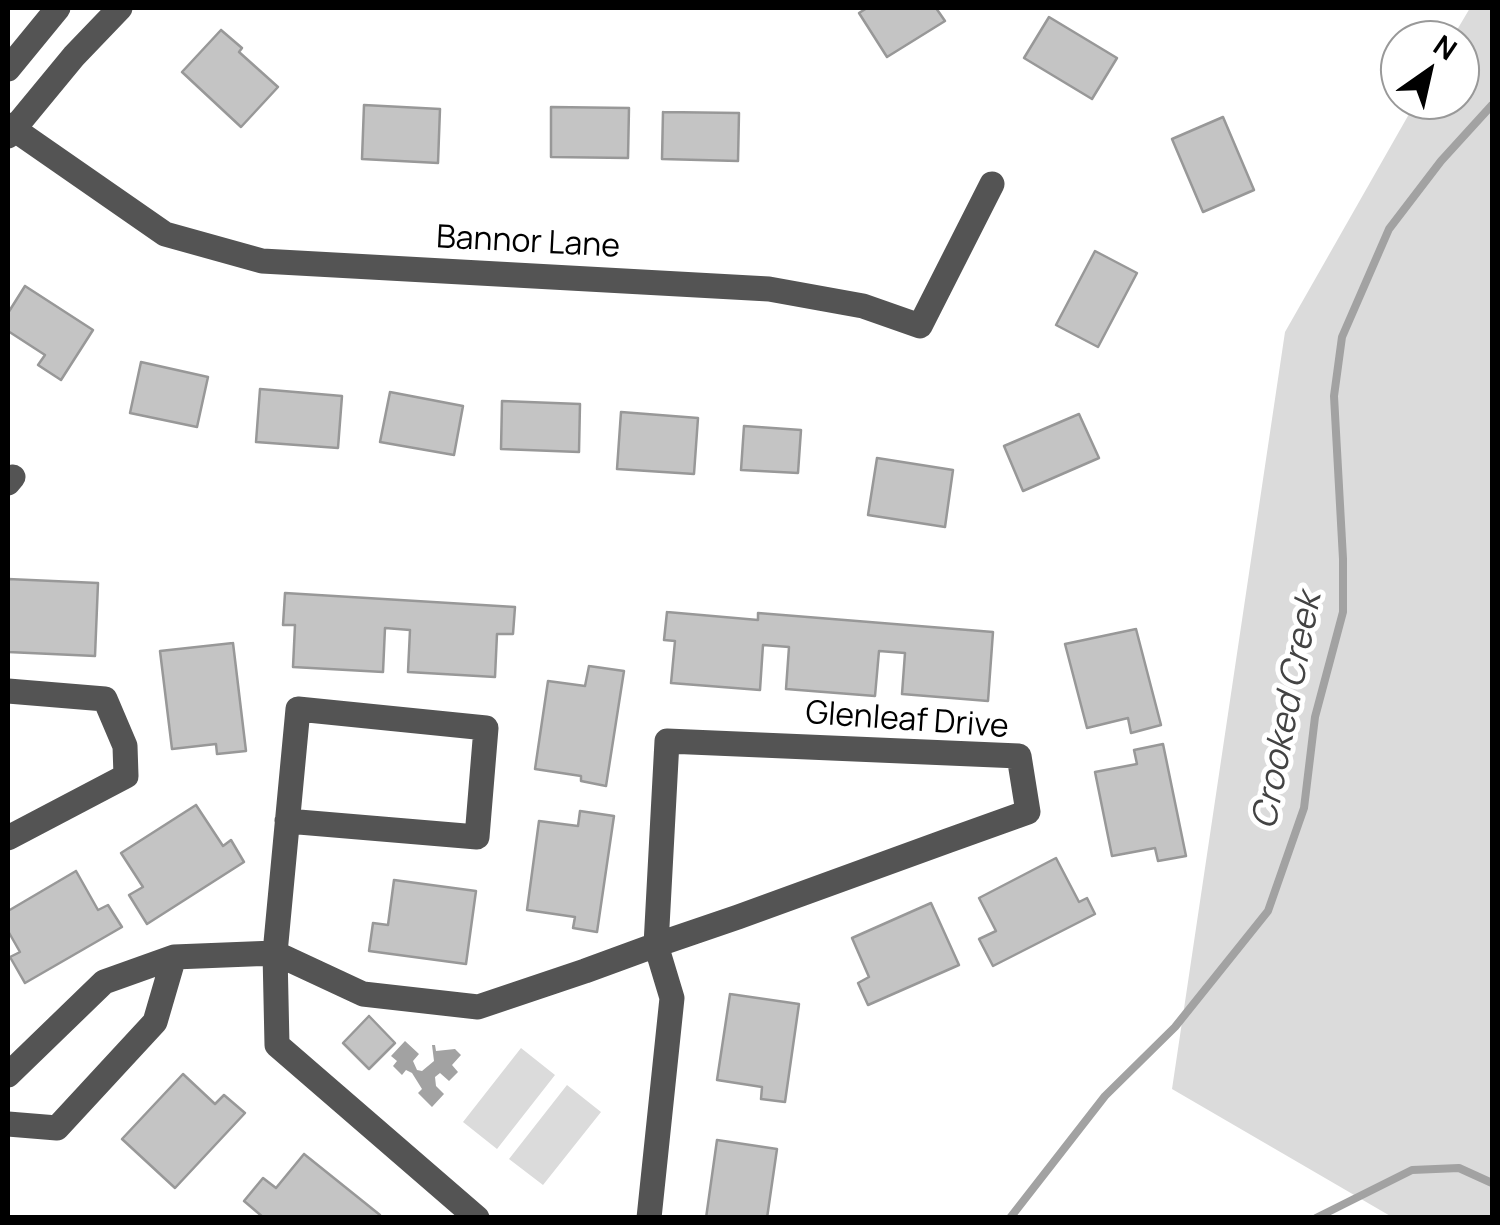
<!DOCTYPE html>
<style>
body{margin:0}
#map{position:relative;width:1500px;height:1225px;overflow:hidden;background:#fff;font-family:Manrope,sans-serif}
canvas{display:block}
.frame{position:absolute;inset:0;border:10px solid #000;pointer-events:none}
.north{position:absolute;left:1380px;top:20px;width:100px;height:100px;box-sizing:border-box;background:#fff;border:2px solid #999;border-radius:50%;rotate:34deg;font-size:28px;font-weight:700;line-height:40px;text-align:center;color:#000}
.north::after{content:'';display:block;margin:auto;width:35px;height:45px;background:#000;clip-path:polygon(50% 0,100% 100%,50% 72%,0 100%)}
</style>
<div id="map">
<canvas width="1500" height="1225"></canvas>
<div class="frame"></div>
<div class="north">N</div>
</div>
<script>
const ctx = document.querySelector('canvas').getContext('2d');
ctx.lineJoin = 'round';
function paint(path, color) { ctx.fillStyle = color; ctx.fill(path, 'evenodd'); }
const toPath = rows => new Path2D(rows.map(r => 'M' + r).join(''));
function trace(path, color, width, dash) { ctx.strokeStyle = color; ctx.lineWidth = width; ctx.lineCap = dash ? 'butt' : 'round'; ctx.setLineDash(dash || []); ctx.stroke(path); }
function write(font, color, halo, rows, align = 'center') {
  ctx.font = font + ' Manrope,sans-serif'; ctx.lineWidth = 10; ctx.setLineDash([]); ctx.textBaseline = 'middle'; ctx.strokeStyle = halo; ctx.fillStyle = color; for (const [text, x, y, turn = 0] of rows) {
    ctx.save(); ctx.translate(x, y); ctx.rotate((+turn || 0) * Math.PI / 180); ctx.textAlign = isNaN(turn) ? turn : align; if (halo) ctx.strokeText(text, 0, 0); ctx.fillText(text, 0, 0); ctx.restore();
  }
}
const green = toPath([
 [1470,8,1492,8,1492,1217,1392,1217,1172,1089,1285,332,1417,100,1460,100,1460,40,1451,40],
 [521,1048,555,1075,497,1149,463,1122],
 [567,1085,601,1112,543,1185,509,1159]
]);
const water = toPath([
 [405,1041,419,1054,413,1061,417,1070,422,1071,434,1061,432,1045,435,1045,436,1051,455,1049,461,1055,452,1065,458,1072,449,1081,440,1073,435,1077,436,1086,444,1094,432,1107,418,1093,422,1089,412,1073,406,1070,402,1075,393,1066,397,1061,391,1056]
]);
const stream = toPath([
 [1010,1218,1105,1096,1175,1027,1268,911,1304,808,1315,717,1343,612,1343,559,1334,396,1342,337,1389,229,1441,161,1492,105],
 [1316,1218,1412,1170,1459,1168,1492,1183]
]);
const building = toPath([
 [867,8,936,8,945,21,887,57,859,13,867,8],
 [1049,17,1117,58,1092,99,1024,58,1049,17],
 [221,30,242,48,239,52,278,87,241,127,182,72,221,30],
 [364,105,440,109,438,163,362,159,364,105],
 [551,107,629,108,628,158,551,157,551,107],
 [663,112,739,113,738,161,662,159,663,112],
 [1223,117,1254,190,1203,212,1172,139,1223,117],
 [1095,251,1137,273,1098,347,1056,325,1095,251],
 [25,286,93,330,61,380,38,365,45,355,8,331,8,313,25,286],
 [141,362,208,377,197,427,130,413,141,362],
 [260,389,342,396,338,448,256,442,260,389],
 [390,392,463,406,454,455,380,442,390,392],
 [502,401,580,404,579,452,501,449,502,401],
 [621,412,698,418,694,474,617,469,621,412],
 [1079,414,1099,458,1023,491,1004,446,1079,414],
 [744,426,801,430,798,473,741,470,744,426],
 [877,458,953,470,945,527,868,515,877,458],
 [8,579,98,583,95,656,8,652,8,579],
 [285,593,515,607,513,634,497,634,495,677,408,672,410,630,385,628,383,672,293,667,295,625,283,625,285,593],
 [667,612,758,620,758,613,993,632,988,701,902,694,905,653,879,651,875,696,786,689,789,647,763,645,760,690,671,683,675,641,664,640,667,612],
 [1136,629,1161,725,1131,733,1128,718,1087,728,1065,644,1136,629],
 [233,643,246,751,217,754,216,744,172,749,160,651,233,643],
 [589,666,624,671,606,786,581,781,581,776,535,769,548,681,585,686,589,666],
 [1163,744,1186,856,1158,861,1155,848,1112,856,1095,772,1137,764,1134,750,1163,744],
 [196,805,223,846,231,840,244,862,147,924,129,895,143,887,121,853,196,805],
 [580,811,614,816,597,932,573,928,575,917,527,910,539,821,578,826,580,811],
 [1056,858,1079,902,1087,898,1095,914,993,966,979,939,996,931,979,898,1056,858],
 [76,871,98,910,108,905,122,927,25,983,10,957,20,952,8,931,8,911,76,871],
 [394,880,476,891,466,964,369,951,373,923,388,925,394,880],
 [931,903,959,965,868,1005,858,983,869,977,852,938,931,903],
 [730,994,799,1004,785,1102,761,1099,762,1087,717,1080,730,994],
 [369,1016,395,1043,369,1069,343,1043,369,1016],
 [183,1074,215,1104,224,1095,245,1113,175,1188,122,1139,183,1074],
 [717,1140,777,1149,767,1218,706,1218,717,1140],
 [304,1154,380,1215,378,1218,264,1218,244,1201,263,1178,276,1188,304,1154]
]);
const minor = toPath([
 [8,69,58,8],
 [8,125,165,234,262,261,769,289,863,306,920,326,992,184],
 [8,136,74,56,120,8],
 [8,483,13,477],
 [8,691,105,699,125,746,126,776,8,838],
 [8,1075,104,982,174,957,275,953,298,709,486,728,477,837,287,821],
 [8,1124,57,1128,155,1022,174,957],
 [477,1218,277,1045,275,953,363,994,478,1007,585,971,656,945,738,917,947,841,1028,812,1019,756,667,741,656,945,672,998,649,1218]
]);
const streetNames = [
 ["Bannor Lane",528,243,3],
 ["Glenleaf Drive",907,721,4]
];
const waterNames = [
 ["Crooked Creek",1288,711,-79]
];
paint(green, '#dbdbdb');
paint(water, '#a2a2a2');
trace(stream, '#a2a2a2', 8);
paint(building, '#c4c4c4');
trace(building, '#989898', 2.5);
trace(minor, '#545454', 25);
write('32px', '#000', '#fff', streetNames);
write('italic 35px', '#434343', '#fff', waterNames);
</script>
